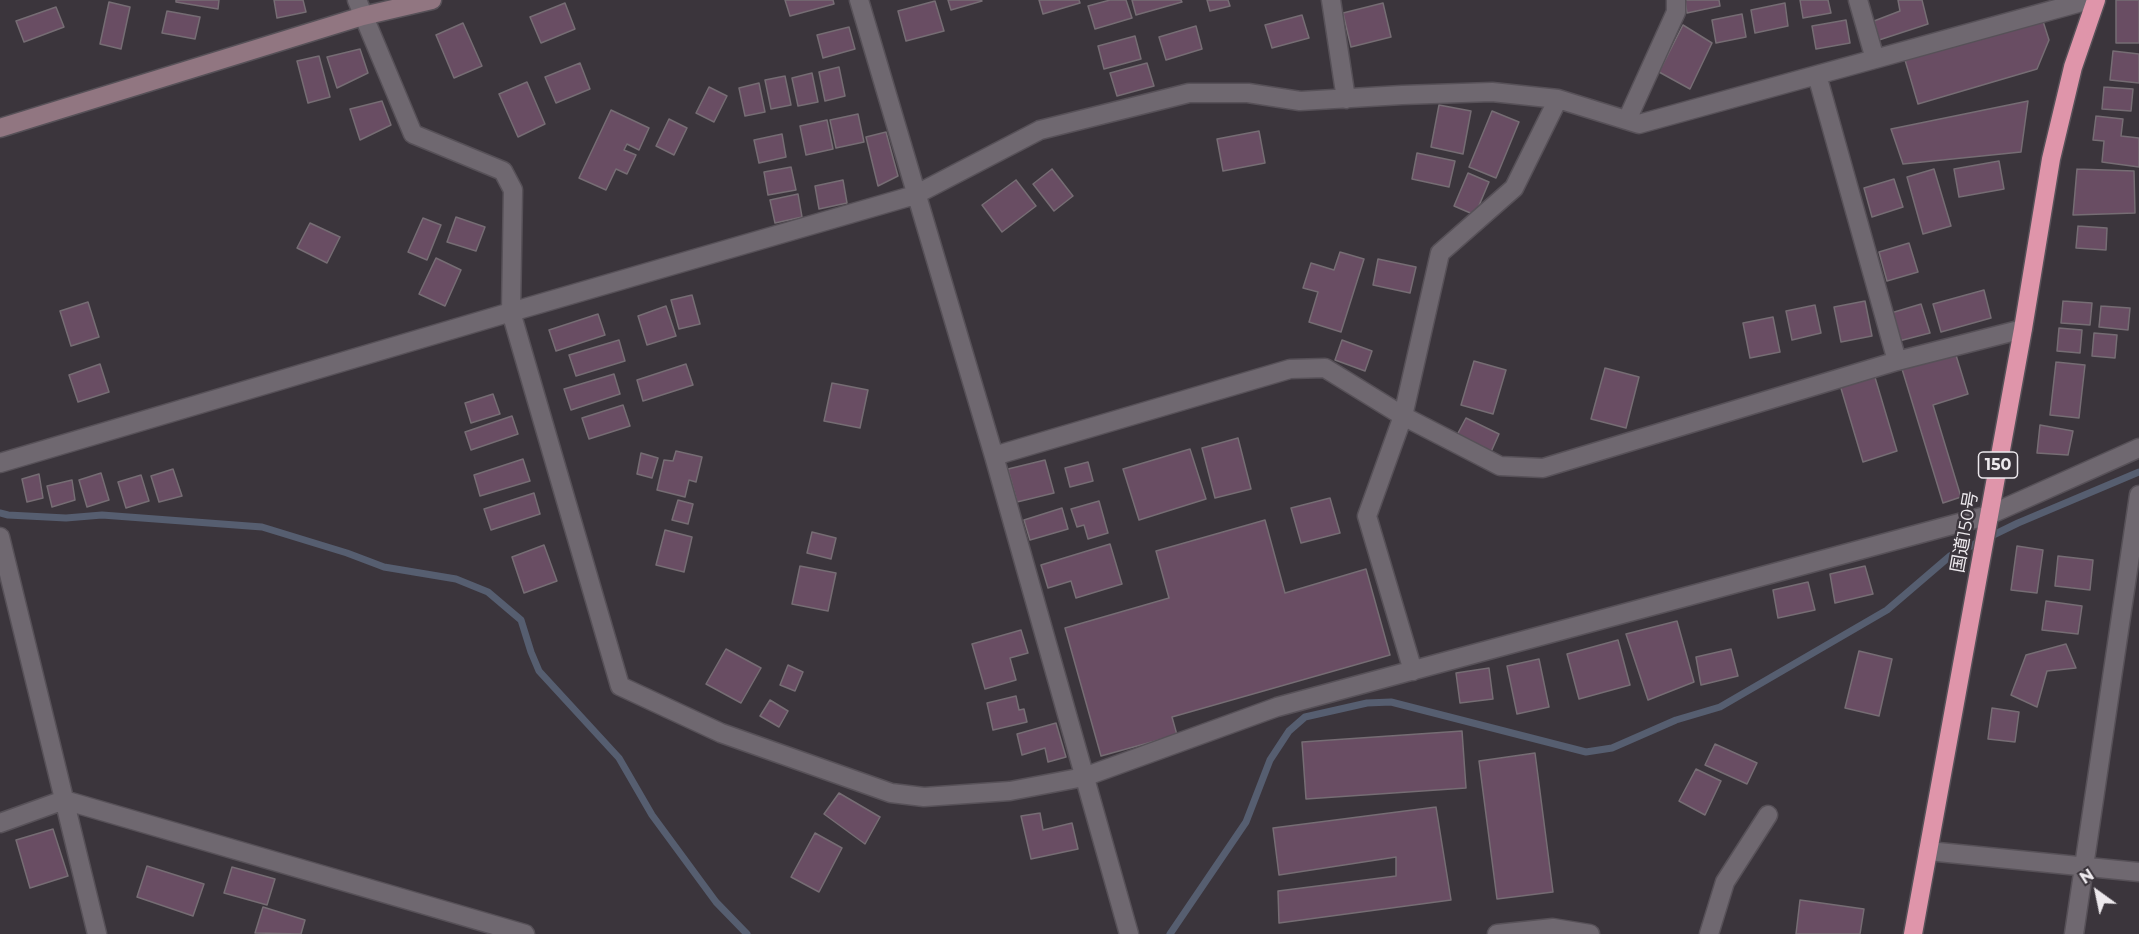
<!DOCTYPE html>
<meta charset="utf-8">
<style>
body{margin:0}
#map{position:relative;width:2139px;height:934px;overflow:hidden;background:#3b353c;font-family:Montserrat,sans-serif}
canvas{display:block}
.north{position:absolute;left:2067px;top:862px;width:60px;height:60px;-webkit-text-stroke:4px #3b353c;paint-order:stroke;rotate:327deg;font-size:16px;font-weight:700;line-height:24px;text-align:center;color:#ede9ed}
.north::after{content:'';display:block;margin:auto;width:21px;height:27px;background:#ede9ed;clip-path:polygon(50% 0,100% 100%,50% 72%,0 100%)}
</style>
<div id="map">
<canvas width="2139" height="934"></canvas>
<div class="north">N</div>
</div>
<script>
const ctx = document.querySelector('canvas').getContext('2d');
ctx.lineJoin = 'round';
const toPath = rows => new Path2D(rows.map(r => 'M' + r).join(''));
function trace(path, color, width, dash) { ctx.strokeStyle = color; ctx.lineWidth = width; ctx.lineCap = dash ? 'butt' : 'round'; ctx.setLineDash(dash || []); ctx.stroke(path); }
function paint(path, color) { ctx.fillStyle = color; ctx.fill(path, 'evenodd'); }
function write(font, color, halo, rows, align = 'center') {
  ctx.font = font + ' Montserrat,"Noto Sans JP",sans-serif'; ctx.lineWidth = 5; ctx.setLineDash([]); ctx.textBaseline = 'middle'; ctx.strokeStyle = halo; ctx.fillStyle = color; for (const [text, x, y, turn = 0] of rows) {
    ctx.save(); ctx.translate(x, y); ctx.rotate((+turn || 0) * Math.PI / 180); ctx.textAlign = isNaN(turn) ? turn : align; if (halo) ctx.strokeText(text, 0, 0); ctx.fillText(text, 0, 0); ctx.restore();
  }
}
const stream = toPath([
 [0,513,8,515,66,518,102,515,262,527,347,553,384,567,456,579,488,592,521,620,531,652,539,671,619,758,652,815,716,902,747,934],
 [1170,934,1246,822,1270,760,1289,731,1305,717,1367,703,1391,702,1586,752,1612,748,1676,720,1720,707,1887,610,1950,556,2018,523,2139,472]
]);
const building = toPath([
 [176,0,219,0,218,9,176,2,176,0],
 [274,0,303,0,306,12,277,18,274,0],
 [785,0,833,0,834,4,790,16,785,0],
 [948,0,981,0,982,1,951,10,948,0],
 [1039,0,1079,0,1080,3,1043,14,1039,0],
 [1110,0,1126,0,1132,18,1095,29,1088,6,1110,0],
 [1132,0,1181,0,1182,2,1136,15,1132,0],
 [1207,0,1228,0,1230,6,1210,11,1207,0],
 [1685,0,1719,0,1720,6,1687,13,1685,0],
 [1800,0,1828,0,1831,13,1803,18,1800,0],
 [1898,0,1922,0,1928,24,1879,40,1874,21,1900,11,1898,0],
 [2116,0,2139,0,2139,43,2116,43,2116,0],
 [935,1,944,31,906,41,898,11,935,1],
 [109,2,130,7,121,49,100,44,109,2],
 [565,3,575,29,541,43,530,17,565,3],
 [1383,3,1391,37,1351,47,1343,13,1383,3],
 [1785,3,1788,26,1755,33,1751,10,1785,3],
 [56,7,64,27,24,42,16,21,56,7],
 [167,11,200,17,195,39,162,33,167,11],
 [1742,14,1746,37,1716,43,1712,20,1742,14],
 [1302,15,1309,38,1272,48,1265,25,1302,15],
 [2042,18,2049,40,2037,69,1918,104,1905,60,2042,18],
 [1846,20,1850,43,1816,49,1812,26,1846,20],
 [463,23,482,66,454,78,436,35,463,23],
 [1683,25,1712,43,1690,89,1659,72,1683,25],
 [1196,26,1202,49,1166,60,1159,37,1196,26],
 [849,27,855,49,823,58,817,35,849,27],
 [1135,36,1141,59,1104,69,1098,46,1135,36],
 [360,49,368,73,337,88,327,57,360,49],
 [2113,51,2139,54,2139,83,2110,80,2113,51],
 [319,56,330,97,308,103,297,61,319,56],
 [580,63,590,89,556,103,545,77,580,63],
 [1147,63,1154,86,1117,96,1110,73,1147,63],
 [839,67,845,96,825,101,819,72,839,67],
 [812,73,818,102,798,106,792,78,812,73],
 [785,76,791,105,771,109,765,80,785,76],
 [527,82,545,124,518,137,499,94,527,82],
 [759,83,765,112,745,116,739,88,759,83],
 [709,87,727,96,714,122,696,113,709,87],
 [2104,87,2133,89,2131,111,2102,109,2104,87],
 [382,101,391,125,360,140,350,109,382,101],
 [2028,101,2021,152,1903,164,1891,129,2028,101],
 [1439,105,1471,111,1463,154,1431,147,1439,105],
 [611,110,649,128,639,150,627,144,624,150,636,155,627,174,616,169,606,190,579,178,611,110],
 [1492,111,1519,122,1496,178,1469,167,1492,111],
 [858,114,864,142,836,148,830,120,858,114],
 [2096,116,2123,119,2121,136,2139,138,2139,167,2102,162,2104,141,2093,140,2096,116],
 [669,119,687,128,674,155,656,146,669,119],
 [827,120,833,149,806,155,800,126,827,120],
 [1259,131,1265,163,1223,171,1217,139,1259,131],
 [886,132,898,176,878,186,866,137,886,132],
 [782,134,786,157,759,163,754,140,782,134],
 [1417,153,1455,161,1449,187,1412,179,1417,153],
 [1999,161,2004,189,1959,197,1954,169,1999,161],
 [791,167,796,190,768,195,764,172,791,167],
 [1052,169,1073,196,1054,211,1033,184,1052,169],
 [1934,169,1951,226,1923,234,1907,177,1934,169],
 [2077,169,2134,171,2135,213,2073,215,2077,169],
 [1468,173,1489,182,1475,215,1454,206,1468,173],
 [1894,179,1903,207,1872,217,1864,188,1894,179],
 [843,180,847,203,819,209,815,186,843,180],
 [1016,180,1036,206,1002,232,982,205,1016,180],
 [798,194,802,217,775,223,770,200,798,194],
 [456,217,485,227,476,251,447,242,456,217],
 [423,218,441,225,427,260,408,252,423,218],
 [310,223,340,237,327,263,297,248,310,223],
 [2078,226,2107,228,2106,250,2076,248,2078,226],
 [1909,243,1918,272,1887,281,1879,252,1909,243],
 [1340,252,1364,259,1341,332,1309,322,1318,292,1303,288,1311,263,1334,270,1340,252],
 [436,258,461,270,445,306,419,294,436,258],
 [1378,259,1416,267,1410,293,1373,285,1378,259],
 [1984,290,1991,318,1941,332,1933,304,1984,290],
 [692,295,700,324,679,329,671,300,692,295],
 [1865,301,1872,336,1841,342,1834,307,1865,301],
 [2063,301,2092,303,2090,325,2061,323,2063,301],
 [88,302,99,337,71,346,60,311,88,302],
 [1921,304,1930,333,1899,341,1891,313,1921,304],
 [1815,305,1821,333,1792,340,1786,311,1815,305],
 [666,306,676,336,647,345,638,316,666,306],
 [2101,306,2130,308,2128,330,2099,327,2101,306],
 [598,314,605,335,556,351,549,330,598,314],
 [1773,317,1780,352,1750,358,1743,323,1773,317],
 [2059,328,2082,330,2080,353,2057,351,2059,328],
 [2094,333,2117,335,2115,358,2092,356,2094,333],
 [619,340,625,361,576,376,569,355,619,340],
 [1342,340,1372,351,1365,371,1335,360,1342,340],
 [1955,352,1968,394,1933,405,1961,497,1943,503,1902,369,1955,352],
 [1474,361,1506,370,1493,414,1461,405,1474,361],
 [2056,362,2085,365,2079,418,2050,415,2056,362],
 [100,364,109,392,78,402,69,375,100,364],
 [686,364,693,385,643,401,637,380,686,364],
 [1605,368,1639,377,1626,428,1591,419,1605,368],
 [614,374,620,394,571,410,564,389,614,374],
 [1874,374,1897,451,1863,462,1840,385,1874,374],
 [832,383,868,390,860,428,824,421,832,383],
 [493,394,500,414,471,423,465,403,493,394],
 [623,405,630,426,589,439,582,418,623,405],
 [512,416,518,434,471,450,465,432,512,416],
 [1466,418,1499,434,1491,452,1457,435,1466,418],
 [2040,425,2073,431,2068,455,2037,453,2040,425],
 [1238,438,1251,489,1215,498,1202,448,1238,438],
 [1190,449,1206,499,1139,520,1123,469,1190,449],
 [676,451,702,457,696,482,689,480,685,497,657,490,664,460,673,461,676,451],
 [641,453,658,458,652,478,637,474,641,453],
 [523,459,530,481,480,496,474,475,523,459],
 [1045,460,1054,493,1017,502,1008,469,1045,460],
 [1088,462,1093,481,1070,487,1065,468,1088,462],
 [173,469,182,496,159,502,151,476,173,469],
 [101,473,109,500,87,507,79,480,101,473],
 [39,474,43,498,27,502,22,479,39,474],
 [141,475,149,501,126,508,118,482,141,475],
 [72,480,75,500,52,507,47,486,72,480],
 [534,493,540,514,491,530,484,509,534,493],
 [1330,498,1340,533,1301,543,1291,508,1330,498],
 [678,500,693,504,688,524,672,520,678,500],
 [1099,501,1108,533,1088,539,1084,525,1077,527,1071,509,1099,501],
 [1062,508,1068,529,1030,540,1024,520,1062,508],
 [1265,520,1285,593,1366,569,1390,655,1172,717,1177,735,1101,756,1065,628,1169,598,1156,551,1265,520],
 [665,530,692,537,684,572,656,565,665,530],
 [812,532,836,538,831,559,807,553,812,532],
 [1110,544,1122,584,1076,598,1071,581,1048,588,1041,565,1110,544],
 [544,545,557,581,524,593,512,557,544,545],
 [2017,546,2043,550,2037,593,2011,590,2017,546],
 [2058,556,2093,560,2090,590,2055,586,2058,556],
 [800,566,836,573,828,611,792,604,800,566],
 [1865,566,1873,594,1835,603,1830,574,1865,566],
 [1808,582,1815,610,1778,618,1773,590,1808,582],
 [2046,601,2082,606,2078,634,2042,630,2046,601],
 [1677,621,1694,682,1648,700,1626,634,1677,621],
 [1021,630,1028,653,1010,658,1016,680,985,689,972,644,1021,630],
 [1618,640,1630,685,1579,699,1567,654,1618,640],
 [2066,644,2076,668,2047,671,2037,707,2011,695,2026,655,2066,644],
 [726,649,761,668,741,703,706,684,726,649],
 [1731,649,1738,676,1701,685,1696,657,1731,649],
 [1859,651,1892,659,1879,716,1845,708,1859,651],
 [1539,659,1549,707,1517,714,1507,666,1539,659],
 [788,665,803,672,795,691,780,685,788,665],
 [1489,668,1493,699,1460,703,1456,673,1489,668],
 [1016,696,1019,710,1024,709,1027,722,993,730,987,703,1016,696],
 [770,700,788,711,779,727,760,716,770,700],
 [1992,708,2019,712,2015,742,1988,739,1992,708],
 [1056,723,1066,757,1048,762,1045,748,1022,755,1017,734,1056,723],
 [1462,731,1466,788,1306,799,1302,742,1462,731],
 [1715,744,1757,763,1747,784,1705,765,1715,744],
 [1535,753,1553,892,1497,899,1479,761,1535,753],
 [1696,769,1721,781,1705,815,1679,801,1696,769],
 [839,793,880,817,865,844,824,814,839,793],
 [1436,807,1451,900,1279,923,1278,891,1396,876,1396,857,1279,875,1273,828,1436,807],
 [1040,813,1043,830,1072,823,1078,849,1031,859,1021,816,1040,813],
 [53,829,68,876,30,888,16,840,53,829],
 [815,833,842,848,819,892,791,877,815,833],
 [147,866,204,884,193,916,137,897,147,866],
 [232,867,275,879,267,905,224,893,232,867],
 [1800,900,1864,909,1860,934,1796,934,1800,900],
 [263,907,305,920,301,934,255,933,263,907]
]);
const street = toPath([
 [357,0,413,134,503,171,513,190,511,312,620,686,721,733,891,793,924,797,1010,791,1084,777,1277,707,1989,515,2139,448],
 [859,0,994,456,1129,934],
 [1331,0,1346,99],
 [1858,0,1875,59],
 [1817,75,1897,361],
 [1627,120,1676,12,1676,0],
 [994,456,1290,369,1325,368,1403,416,1500,466,1543,468,1897,361,2023,329],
 [0,463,511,312,915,195,1040,130,1189,93,1248,93,1300,101,1402,95,1492,92,1558,99,1639,124,2089,0],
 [0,537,97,934],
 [1413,671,1367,516,1403,416,1440,253,1514,188,1558,99],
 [0,823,64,800,525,934],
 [1928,851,2139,872],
 [1497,934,1553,928,1590,934],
 [1709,934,1725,882,1768,815],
 [2074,934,2139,495]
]);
const secondary = toPath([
 [0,128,363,16,432,0]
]);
const highway = toPath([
 [1913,934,2023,329,2051,159,2073,67,2096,0]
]);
const shields = [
 [1998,465,39]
];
const shieldNames = [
 ["150",1998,465]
];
const streetNames = [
 ["国道150号",1965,532,-80]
];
trace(stream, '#565e70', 7);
paint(building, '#694d63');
trace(building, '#766d74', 1.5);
trace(street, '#575158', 21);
trace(secondary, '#575158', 21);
trace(highway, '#575158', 21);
trace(street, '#6f6870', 18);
trace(secondary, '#917681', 18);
trace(highway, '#df95aa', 18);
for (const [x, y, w] of shields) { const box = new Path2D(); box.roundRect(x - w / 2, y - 13, w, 26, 4.5); ctx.fillStyle = '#3b353c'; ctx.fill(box); trace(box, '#ede9ed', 1.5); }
write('bold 16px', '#ede9ed', null, shieldNames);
write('18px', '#ede9ed', '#3b353c', streetNames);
</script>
